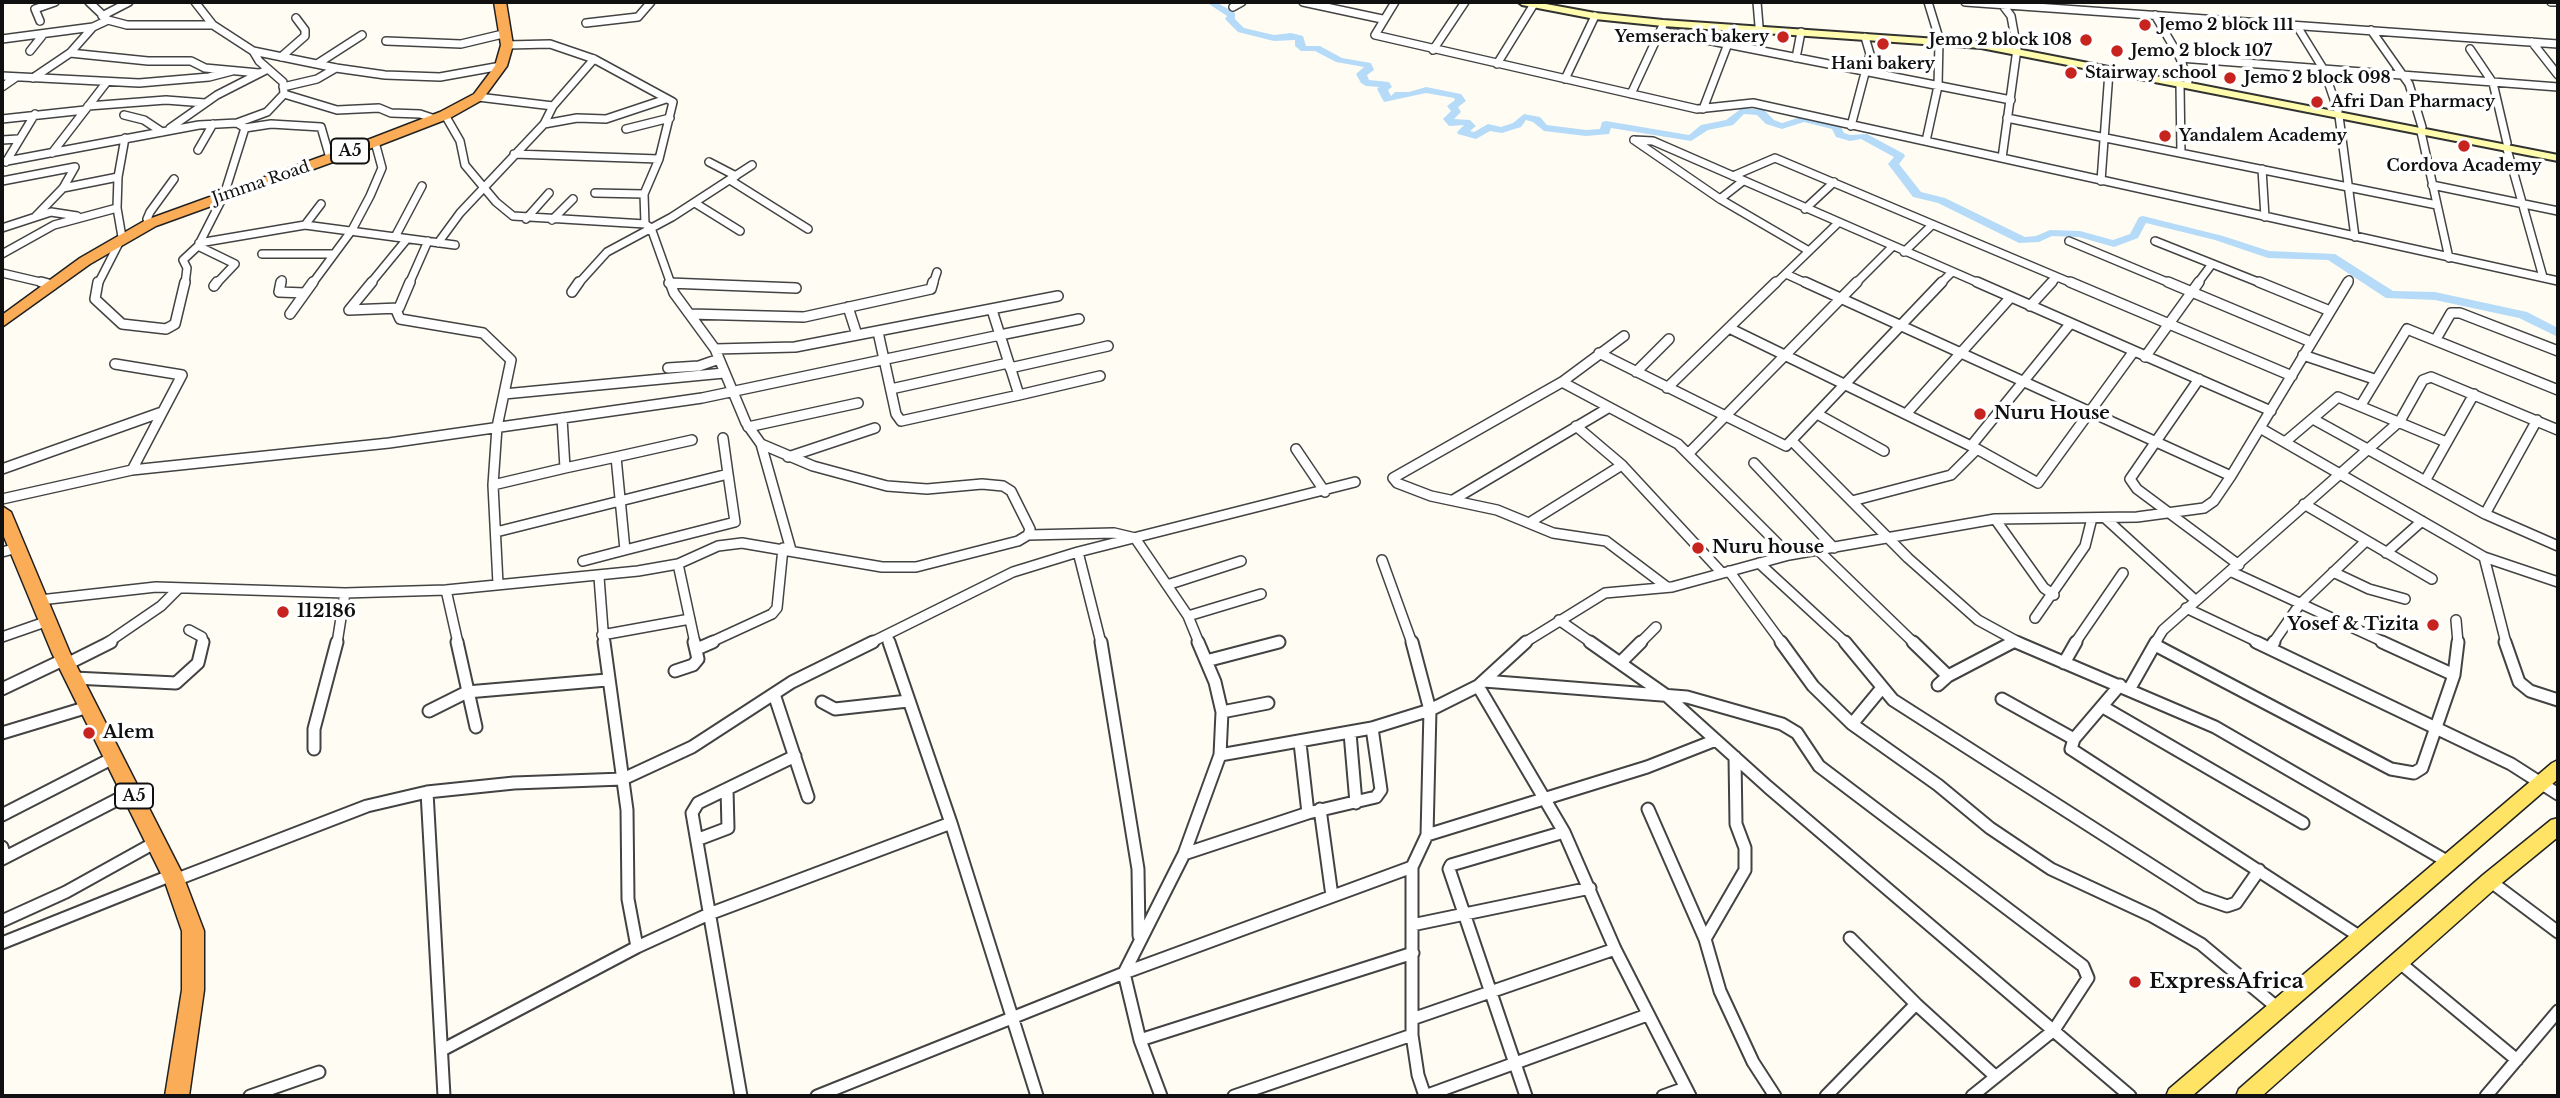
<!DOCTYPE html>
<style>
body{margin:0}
#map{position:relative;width:2560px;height:1098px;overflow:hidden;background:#fffdf3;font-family:"Libre Baskerville",serif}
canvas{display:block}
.frame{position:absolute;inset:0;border:4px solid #101010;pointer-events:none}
</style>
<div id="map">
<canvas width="2560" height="1098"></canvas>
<div class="frame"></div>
</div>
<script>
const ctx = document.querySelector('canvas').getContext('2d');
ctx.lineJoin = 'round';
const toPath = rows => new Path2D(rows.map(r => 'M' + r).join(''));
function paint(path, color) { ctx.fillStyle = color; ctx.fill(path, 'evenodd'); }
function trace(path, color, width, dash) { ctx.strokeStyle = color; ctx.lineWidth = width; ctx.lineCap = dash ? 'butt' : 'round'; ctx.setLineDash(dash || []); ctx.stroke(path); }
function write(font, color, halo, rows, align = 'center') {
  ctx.font = font + ' "Libre Baskerville",serif'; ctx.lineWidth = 7; ctx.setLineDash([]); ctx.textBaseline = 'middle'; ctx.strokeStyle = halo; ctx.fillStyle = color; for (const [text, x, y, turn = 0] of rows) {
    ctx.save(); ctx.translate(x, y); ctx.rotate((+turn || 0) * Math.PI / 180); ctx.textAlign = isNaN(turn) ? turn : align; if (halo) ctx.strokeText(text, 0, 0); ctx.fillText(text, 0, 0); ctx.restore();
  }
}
const river = toPath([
 [1206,2,1216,2,1235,13,1235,19,1244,28,1274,35,1291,33,1303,36,1306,46,1320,46,1342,58,1371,63,1374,70,1367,75,1369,80,1389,82,1392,87,1388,90,1391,96,1395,92,1409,92,1426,87,1461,94,1466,101,1458,107,1461,112,1454,119,1470,120,1476,126,1470,131,1474,132,1488,124,1501,127,1513,123,1524,114,1540,117,1547,125,1586,130,1600,129,1602,122,1606,121,1689,135,1701,125,1726,120,1742,108,1764,110,1774,120,1782,123,1804,116,1840,125,1844,133,1850,135,1867,134,1904,154,1905,156,1899,164,1921,192,1945,198,2025,237,2036,236,2050,230,2080,231,2113,240,2130,234,2139,217,2143,216,2223,236,2269,251,2335,254,2393,291,2435,292,2527,312,2558,328,2558,337,2519,318,2435,300,2386,298,2328,260,2268,258,2215,240,2146,223,2138,238,2114,247,2079,237,2052,236,2039,242,2019,243,1938,203,1913,197,1888,164,1894,157,1861,139,1850,141,1836,137,1832,129,1804,122,1782,129,1766,124,1757,115,1744,114,1733,125,1708,130,1691,141,1611,128,1609,134,1586,136,1544,131,1533,122,1526,120,1521,127,1502,133,1490,131,1476,139,1458,134,1457,132,1464,125,1449,126,1443,119,1451,111,1447,106,1455,100,1454,98,1426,93,1384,102,1377,89,1379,87,1366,86,1361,83,1356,74,1364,67,1336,62,1315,51,1301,51,1295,46,1295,40,1274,41,1238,32,1225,19,1227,16,1206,2]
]);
const streetFar2 = toPath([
 [89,2,108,20,127,25,213,25,253,51,336,68,385,75,440,77,501,66],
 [195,2,213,25],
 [1303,2,1382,19],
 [1395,2,1375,35,1697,109,1753,103,2558,281],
 [1757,2,1759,26],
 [1928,2,1939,38],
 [1965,2,2558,44],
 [2551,2,2558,2],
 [2001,3,2011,16,2017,49,2002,158],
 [1233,7,1242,2],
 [2155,15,2180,58,2188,81],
 [102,16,129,2],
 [40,21,35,9,55,2],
 [586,23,638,17,651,2],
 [2371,30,2409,84,2422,127],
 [1661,31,2011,100],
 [2300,31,2324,70,2338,111],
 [2,39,93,27,108,20],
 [386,41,461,44,507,33],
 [2532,42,2558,75],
 [507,45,550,44,594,59,673,102,659,159,644,194,645,224],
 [2470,49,2493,83,2507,143],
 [1433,50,1465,2],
 [30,51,42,36],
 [70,53,148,61,191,61,205,68,259,73],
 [281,57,305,36,305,30,296,18],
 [1796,58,1801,32],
 [2180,58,2558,87],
 [317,64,362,35],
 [1497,64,1534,4],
 [2,76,139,83,209,77,232,71],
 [33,78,70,53,93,27],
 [1565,79,1595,16],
 [2180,85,2181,153],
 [2,87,15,78],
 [283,87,317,79,336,68],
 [284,94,337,110,379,108,391,113,420,114,435,119],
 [1631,94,1663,25],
 [478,97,553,106],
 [88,106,166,100,205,103],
 [1703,109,1734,28],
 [124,115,144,120,162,132],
 [445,115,460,141,465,165,496,202,513,216,645,224,651,228,671,284],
 [2339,116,2355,237],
 [2007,118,2437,205],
 [2,119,85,110],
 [237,123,267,112,284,94,283,82,259,61,253,51],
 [544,124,577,118,606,119,666,99],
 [1851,126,1870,54,1865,37],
 [170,128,217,95,268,69],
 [626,129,670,118],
 [2421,132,2449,258],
 [2,140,18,139],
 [1634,140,1653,141,1981,284],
 [1634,140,1720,199,1809,251],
 [1926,141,1938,86,1939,41],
 [2507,149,2543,277],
 [198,150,213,124],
 [52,153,106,83],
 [514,154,659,159],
 [2,162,199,125,237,123,245,128,271,124,321,127,330,158],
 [6,162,35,114],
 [709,162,736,176],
 [2262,169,2265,217],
 [1733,176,1775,158,2074,284],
 [730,180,808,229],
 [2,181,75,167,63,188,36,216],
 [2101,181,2109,72],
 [2432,185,2558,211],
 [63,188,118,177],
 [595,193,644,194],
 [1720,199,1743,181],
 [695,203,740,231],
 [1805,209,1834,182],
 [526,219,549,193],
 [552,220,573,199],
 [151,223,147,219,150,212,174,179],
 [305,225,321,204],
 [2,228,51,212,77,216],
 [395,237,422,186],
 [2069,241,2172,284],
 [2155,241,2263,284],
 [199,243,305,225,455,245],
 [438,243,460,213,544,124,553,106,594,59],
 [198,246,235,264,216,284],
 [1904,252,1932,225],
 [2,254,54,225,117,208],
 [262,254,333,254],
 [2,273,49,284],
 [1786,274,1808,284],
 [669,283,699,284],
 [98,284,122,237,117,208,118,177,125,138],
 [185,284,187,268,183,260,198,246,224,195,245,128],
 [280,284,282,280],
 [312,284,352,230,370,196,382,168,375,142],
 [370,284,407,239],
 [409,284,428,241],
 [578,284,607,252,672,217,752,165],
 [933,284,937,272],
 [1775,284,1838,223],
 [1855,284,1892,247],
 [1940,284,1951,273],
 [2050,284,2057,277],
 [2197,284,2212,264],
 [2346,284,2349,280]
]);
const streetFar1 = toPath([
 [41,282,52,285],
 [98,282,95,299,122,324,166,329,175,324,185,282],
 [281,282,279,292,305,293],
 [372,282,349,310,399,308,410,282],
 [670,282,674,293,715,349,795,347,1058,296],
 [1805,282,2231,476],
 [1977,282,2271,411],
 [2070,282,2292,376],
 [2168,282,2311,342],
 [2259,282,2330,311],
 [669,283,796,288],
 [214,286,217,282],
 [572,292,579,282],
 [2030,306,2052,282],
 [848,307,857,335],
 [396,310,400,319,483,333,511,360,497,427,493,485,498,584],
 [992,310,1000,335,1079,319],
 [290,314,313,282],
 [690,314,804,317,931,289,933,282],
 [1729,328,1977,449,2038,483,2134,351],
 [878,332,896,414,901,421,1019,395],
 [1624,336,1562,382,1393,478,1397,483,1431,496,1497,510,1553,533,1606,541,1667,587],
 [2436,339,2451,313,2460,313,2558,351],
 [715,349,746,423,761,444,813,466,887,486,927,489,982,484,1003,486,1011,491,1030,529,1028,535],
 [1599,353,1786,446,1942,282],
 [2303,355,2374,379],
 [2145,357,2199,282],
 [115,364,182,375,132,470],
 [668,368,699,366,719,359],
 [1010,368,1108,346],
 [1636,372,1669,339],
 [2199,379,2130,479,2137,489,2239,565],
 [1562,382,1678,444,1789,555],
 [1667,388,1776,282],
 [891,389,1008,363],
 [504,394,724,373],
 [2361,405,2407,329,2558,390],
 [1906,414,2010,298],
 [1819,415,1884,451],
 [2313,419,2485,514,2558,546],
 [1576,426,1622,465,1722,573],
 [748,427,858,403],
 [2260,428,2484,557,2558,582],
 [1793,442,1908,558,1978,620,2020,643],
 [2285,442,2338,397,2446,442],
 [761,444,791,550],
 [1971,446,2070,324],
 [1296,449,1325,492],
 [1688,454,1857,282],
 [616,457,692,440],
 [788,457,875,428],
 [1754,463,1834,548],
 [565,468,616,457,625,550,583,561],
 [2,469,162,412],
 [2425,481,2474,394],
 [493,485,565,468,562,418],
 [2,499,132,470,389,443,702,398,1000,335,1019,395,1100,376],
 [1453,500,1608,408],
 [1852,501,1951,475,1977,449],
 [2304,504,2432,579],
 [2485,514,2537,420],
 [2105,518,2195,600],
 [1995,519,2044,588,2054,595],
 [1532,521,1622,465],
 [496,532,728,474,723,438],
 [625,550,735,522,728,474],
 [1819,551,1914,643],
 [2,552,17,548],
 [1078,552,1101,643],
 [2386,553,2422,521],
 [2484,557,2506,643],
 [1382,560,1412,643],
 [1759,563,1846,643],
 [678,564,695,643],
 [1729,571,1782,643],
 [2232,572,2386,643],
 [2333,572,2369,589,2405,599],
 [599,577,604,643],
 [1167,585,1241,561],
 [446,590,458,643],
 [40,600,156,587,345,593,446,590,638,571,678,564,718,546,742,543,882,567,916,567,1018,541,1028,535,1114,533,1135,538,1188,616,1199,643],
 [2186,608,2260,643],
 [1188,616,1261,594],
 [2035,618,2085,546,2092,518],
 [1559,620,1592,643],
 [2456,620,2458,643],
 [189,630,202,637,203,643],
 [602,635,690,619],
 [887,636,890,643],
 [2,637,48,621],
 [107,643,161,606,179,588],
 [337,643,345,593],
 [709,643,772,614,777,608,783,548],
 [870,643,1013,572,1078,552,1355,482],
 [1274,643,1279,642],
 [1524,643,1605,593,1672,587,1789,555,1995,519,2137,517,2204,508,2214,501,2231,476,2348,282],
 [1640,643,1656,627],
 [2009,643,2014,641],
 [2075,643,2123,573],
 [2155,643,2163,630,2400,421,2423,380,2431,377,2558,430],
 [2273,643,2300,604,2366,541]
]);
const street = toPath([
 [457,642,476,727],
 [604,642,627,810,628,899,637,947],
 [889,642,951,823,1037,1096],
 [1101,642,1138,869,1139,936],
 [1412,642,1430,710,1427,835],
 [1590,642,1667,696,1768,787,2130,1096],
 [1781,642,1813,686,1852,724,1938,785,1990,828,2051,869,2152,916,2201,944,2279,1009],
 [1845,642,1893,700,2201,897,2227,906,2236,903,2259,870],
 [1913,642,1948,676],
 [2016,642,2215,727,2450,863],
 [2256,642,2511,764,2558,794],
 [2382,642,2454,675],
 [2505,642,2519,682,2530,691,2558,700],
 [2155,645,2391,769,2414,773,2422,768,2454,675,2458,642],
 [2270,648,2274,642],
 [697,649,713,642],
 [1206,661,1279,642],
 [1620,663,1641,642],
 [2064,663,2076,642],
 [67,664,111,642],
 [675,671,693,665,698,659,694,642],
 [74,678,176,683,198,663,203,642],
 [1484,681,1687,697,1782,724,1797,733,1819,766,2083,966,2088,978,2054,1030,1972,1096],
 [1938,685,1948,676,2013,642],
 [2120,685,2074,739,2071,749,2362,938],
 [1478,686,1564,832,1615,949,1690,1096],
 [2130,688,2156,642],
 [2,689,65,659],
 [774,694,808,797],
 [2002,699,2074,739],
 [822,702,835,709,908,701],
 [2103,707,2303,823],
 [429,711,467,692,607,680],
 [1222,712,1268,703],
 [1852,724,1881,689],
 [2,733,88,707],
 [1350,733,1356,803],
 [1300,743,1308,813],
 [314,749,314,729,337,642],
 [1220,755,1372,728,1430,710,1478,686,1526,642],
 [427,792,444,1096],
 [1320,809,1332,896],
 [1648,809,1705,939,1720,991,1753,1062,1775,1096],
 [2,815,113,758],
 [699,839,728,828,727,789],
 [2,847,5,857],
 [1184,854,1308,813,1376,797,1381,790,1372,728],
 [2,859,132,792],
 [175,880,367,806,427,792,514,783,623,779,692,747,792,682,873,642],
 [2490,881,2558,932],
 [2,921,66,892,156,842],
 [1412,925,1590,888],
 [1705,939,1745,870,1745,848,1736,824,1735,757],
 [2,943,172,875],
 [2399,962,2517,1060],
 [1916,1004,1995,1076],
 [1647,1015,1425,1096,1418,1075,1412,1035,1412,867,1427,835,1647,767,1716,740],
 [1412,1019,1615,949],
 [1140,1040,1413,953],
 [444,1049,637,947,709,914,951,823],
 [250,1096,319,1072],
 [741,1096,692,813,698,803,795,756],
 [817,1096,1124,973,1412,867],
 [1161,1096,1140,1040,1124,973,1184,854,1220,755,1222,712,1215,682,1198,642],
 [1234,1096,1412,1035],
 [1526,1096,1449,869,1451,865,1564,832],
 [1663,1096,1685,1088],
 [1826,1096,1916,1004,1850,938],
 [2486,1096,2558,1011]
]);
const secondary = toPath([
 [1518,2,1535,2,1595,13,1663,20,1981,42,2558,155,2558,161,1981,48,1663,26,1595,19,1522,5,1518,2]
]);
const primary = toPath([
 [2558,760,2558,779,2192,1096,2166,1096,2169,1089,2552,763,2558,760],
 [2558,818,2558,837,2497,887,2262,1096,2236,1096,2239,1089,2483,875,2551,820,2558,818]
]);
const highway = toPath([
 [494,2,506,2,513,45,507,66,482,100,450,118,380,145,156,226,90,264,2,327,2,315,80,258,146,220,370,139,440,112,474,94,495,66,501,45,494,2],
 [2,506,11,512,70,653,182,873,204,931,204,990,189,1096,165,1096,182,990,182,931,165,882,52,653,2,532,2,506]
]);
const markers = [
 [2145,25,7,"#c72420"],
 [1783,37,7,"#c72420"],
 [2086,40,7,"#c72420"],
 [1883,44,7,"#c72420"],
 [2117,51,7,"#c72420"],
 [2071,73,7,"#c72420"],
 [2230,78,7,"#c72420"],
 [2317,102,7,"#c72420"],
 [2165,136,7,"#c72420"],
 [2464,146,7,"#c72420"],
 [1980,414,7,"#c72420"],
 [1698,548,7,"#c72420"],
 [283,612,7,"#c72420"],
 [2433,625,7,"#c72420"],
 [89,733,7,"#c72420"],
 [2135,982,7,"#c72420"]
];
const farPoinames = [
 ["Jemo 2 block 111",2159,25],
 ["Yemserach bakery",1769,37,"right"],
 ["Jemo 2 block 108",2072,40,"right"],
 ["Jemo 2 block 107",2131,51],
 ["Hani bakery",1883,64,"center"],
 ["Stairway school",2085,73],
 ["Jemo 2 block 098",2244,78],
 ["Afri Dan Pharmacy",2331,102],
 ["Yandalem Academy",2179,136],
 ["Cordova Academy",2464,166,"center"]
];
const shields = [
 [350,151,38],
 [134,796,38]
];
const shieldNames = [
 ["A5",350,151],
 ["A5",134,796]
];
const farStreetnames = [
 ["Jimma Road",261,183,-19]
];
const poiNames = [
 ["Nuru House",1994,414],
 ["Nuru house",1712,548],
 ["112186",297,612],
 ["Yosef & Tizita",2419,625,"right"],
 ["Alem",103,733]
];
const nearPoinames = [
 ["ExpressAfrica",2149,982]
];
paint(river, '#b5dbf9');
trace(streetFar2, '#434343', 10);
trace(streetFar1, '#434343', 12);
trace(street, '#434343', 15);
trace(secondary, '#323232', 4);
trace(primary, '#212121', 3);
trace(highway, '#212121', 3);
trace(streetFar2, '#fff', 7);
trace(streetFar1, '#fff', 9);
trace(street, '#fff', 11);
paint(secondary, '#fffcae');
paint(primary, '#fee364');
paint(highway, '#faac56');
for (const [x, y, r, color] of markers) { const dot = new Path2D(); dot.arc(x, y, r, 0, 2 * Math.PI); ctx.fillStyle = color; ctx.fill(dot); trace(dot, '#fff', 2.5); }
write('bold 16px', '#101010', '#fff', farPoinames, 'left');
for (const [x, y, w] of shields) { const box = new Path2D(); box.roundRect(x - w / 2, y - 12.5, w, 25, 5); ctx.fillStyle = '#fff'; ctx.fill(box); trace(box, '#101010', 2); }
write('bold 16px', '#101010', null, shieldNames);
write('16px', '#101010', '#fff', farStreetnames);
write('bold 18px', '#101010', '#fff', poiNames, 'left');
write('bold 21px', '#101010', '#fff', nearPoinames, 'left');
</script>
